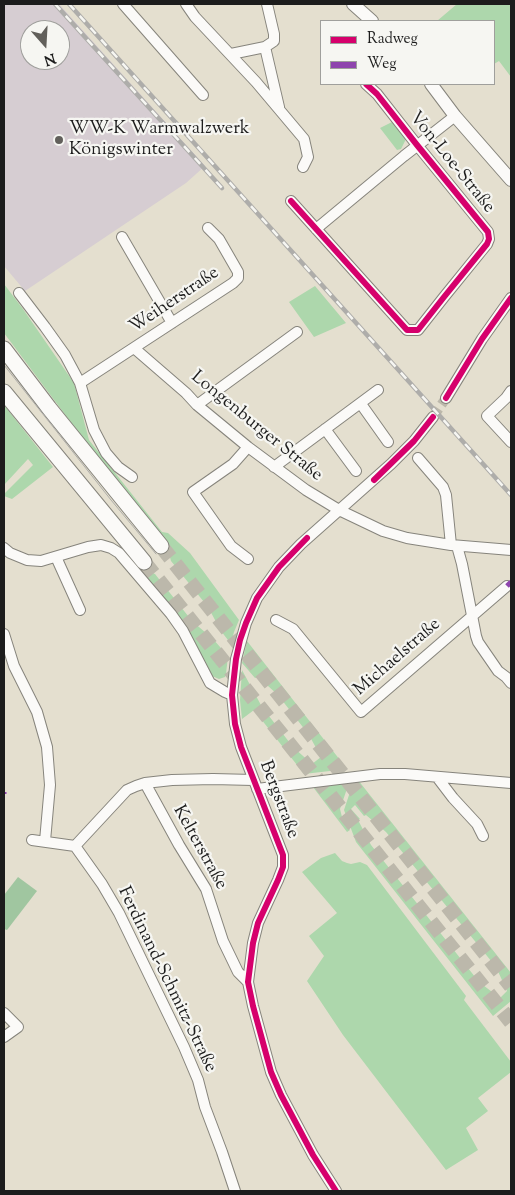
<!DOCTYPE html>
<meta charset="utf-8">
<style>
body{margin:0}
#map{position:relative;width:515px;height:1195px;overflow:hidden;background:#e4dfcf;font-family:"Sorts Mill Goudy",serif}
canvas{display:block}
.frame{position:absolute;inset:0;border:5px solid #1c1c1c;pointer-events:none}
.legend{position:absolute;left:320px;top:20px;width:175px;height:65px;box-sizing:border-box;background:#f6f6f2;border:1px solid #9f9f9c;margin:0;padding:6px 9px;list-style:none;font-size:15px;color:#1c1c1c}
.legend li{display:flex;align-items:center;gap:10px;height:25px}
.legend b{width:25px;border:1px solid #9f9f9c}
.north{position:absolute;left:20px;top:20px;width:50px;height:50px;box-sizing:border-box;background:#f6f6f2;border:1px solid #9f9f9c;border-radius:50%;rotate:161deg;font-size:14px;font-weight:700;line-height:20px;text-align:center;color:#1c1c1c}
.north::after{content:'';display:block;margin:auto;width:18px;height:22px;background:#62605b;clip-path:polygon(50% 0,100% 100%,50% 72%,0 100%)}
</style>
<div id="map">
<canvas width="515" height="1195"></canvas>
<div class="frame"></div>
<ul class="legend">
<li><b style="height:6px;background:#d6006c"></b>Radweg</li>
<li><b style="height:6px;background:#8e44ad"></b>Weg</li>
</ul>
<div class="north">N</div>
</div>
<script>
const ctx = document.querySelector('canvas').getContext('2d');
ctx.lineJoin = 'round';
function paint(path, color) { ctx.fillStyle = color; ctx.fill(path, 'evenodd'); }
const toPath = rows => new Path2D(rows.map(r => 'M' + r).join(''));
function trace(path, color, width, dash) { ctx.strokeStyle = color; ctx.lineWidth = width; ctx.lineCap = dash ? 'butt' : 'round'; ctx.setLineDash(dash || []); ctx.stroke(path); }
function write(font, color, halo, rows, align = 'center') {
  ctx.font = font + ' "Sorts Mill Goudy",serif'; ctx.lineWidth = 4.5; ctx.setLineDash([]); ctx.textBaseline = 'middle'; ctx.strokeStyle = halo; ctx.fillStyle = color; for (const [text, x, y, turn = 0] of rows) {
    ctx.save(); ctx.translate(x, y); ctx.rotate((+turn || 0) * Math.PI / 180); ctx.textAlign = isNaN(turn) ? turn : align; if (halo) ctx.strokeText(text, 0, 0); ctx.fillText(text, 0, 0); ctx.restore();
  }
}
const industrial = toPath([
 [4,4,59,4,205,166,186,183,25,291,4,266],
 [30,30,60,30,60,60,30,60]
]);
const green = toPath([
 [457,4,511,4,511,77,499,61,494,64,494,21,437,21],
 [392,122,406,139,401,149,397,150,380,128],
 [4,284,23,309,74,383,89,440,162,532,168,533,190,553,239,620,234,632,231,644,221,631,208,607,171,561,165,539,90,448,4,333],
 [315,286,346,323,314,337,289,302],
 [4,405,53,467,12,499,4,496,4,494,33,465,28,459,4,485],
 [135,564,155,574,192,621,213,639,228,656,226,674,225,677,219,679,212,676,190,634],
 [247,641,347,769,304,774,254,710,242,719,240,700,242,670,262,707,293,747,312,764,321,757,309,735,278,695,258,677,255,678,242,663],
 [358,780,511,973,511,1001,493,1016,356,842,344,810,353,783,355,783],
 [355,805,364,816,366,815,386,832,496,967,507,991,500,998,479,982,371,845,358,820,360,819,351,809],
 [349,783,341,806,340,809,342,817,350,830,347,832,313,787],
 [335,853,342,861,347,863,351,864,360,862,367,865,466,996,464,1000,511,1062,511,1072,478,1098,488,1111,466,1128,478,1150,446,1170,343,1035,307,981,324,956,309,936,337,913,302,872,321,858]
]);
const forest = toPath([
 [18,877,37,891,7,930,4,929,4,895]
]);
const minorTunnel = toPath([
 [433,417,446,398]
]);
const highwayTunnel = toPath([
 [161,546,511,986],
 [144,562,511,1022]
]);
const minor = toPath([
 [123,4,203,95],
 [186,4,195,17,256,82,304,139,308,157,303,167],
 [265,47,274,41,274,34,267,4],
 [231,54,265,47,279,107],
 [291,201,407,330,418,330,444,297,487,244,489,239,488,232,417,145,377,94,366,84],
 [316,229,404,156,455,116],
 [122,237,172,323],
 [19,293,45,327,65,355,80,383,94,430,106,453,118,467,132,477],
 [134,348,186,393,197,405,248,447,306,490,339,510,383,531,407,538,451,545,511,550],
 [80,383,233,283,238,278,238,272,219,239,208,228],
 [511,391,506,398,487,416,511,442],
 [446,398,482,339,511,298],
 [361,404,388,442],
 [197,405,297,332],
 [325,429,356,471],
 [248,447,233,464,193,492,231,546,248,559],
 [418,458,443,487,446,495,451,545],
 [274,467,378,390],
 [457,546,462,564,476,636,478,642,498,671,506,677,511,683],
 [4,548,10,553,27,560,41,561,88,547,101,545,111,548,119,553,171,614,183,631,210,683,225,692,232,695],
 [56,557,80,610],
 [276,620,293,629,361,712,507,586],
 [4,634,14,666,37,712,47,747,50,785,45,841],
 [437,777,453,798,477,824,483,836],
 [145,783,179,845,206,889,223,941,238,972,248,982],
 [257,789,380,774,405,774,511,783],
 [32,840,75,846],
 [75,846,102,884,119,913,184,1047,198,1080,205,1107,222,1152,235,1191],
 [75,846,127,790,136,786,145,783,172,780,213,779,253,780],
 [4,1013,18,1027,4,1037],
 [336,1191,313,1155,281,1095,271,1072,253,1006,248,982,253,943,258,923,278,880,283,867,283,855,241,747,235,724,232,695,236,659,246,623,257,598,279,567,301,544,391,464,414,441,433,417]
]);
const major = toPath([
 [353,4,372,21],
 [431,84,455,116,511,180]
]);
const highway = toPath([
 [4,349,49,408,161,546],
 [4,392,144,562]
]);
const tram = toPath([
 [4,365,111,500,156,554]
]);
const rail = toPath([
 [55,4,222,188],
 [69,4,511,495]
]);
const quiet = toPath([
 [507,586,511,582],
 [4,792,4,794]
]);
const cycleway = toPath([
 [291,201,407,330,418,330,444,297,487,244,489,239,488,232,417,145,377,94,366,84],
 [446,398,482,339,511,298],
 [374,480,414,441,433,417],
 [307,538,279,567,257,598,246,623,240,640,236,659,232,695,235,724,241,747,283,855,283,867,278,880,258,923,253,943,248,982,253,1006,271,1072,281,1095,313,1155,336,1191]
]);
const markers = [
 [59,140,5,"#62605b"]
];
const poiNames = [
 ["WW-K Warmwalzwerk",69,130],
 ["Königswinter",69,151]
];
const streetNames = [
 ["Von-Loe-Straße",451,163,51],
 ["Weiherstraße",175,301,-34],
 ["Longenburger Straße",256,427,39],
 ["Michaelstraße",398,658,-41],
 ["Bergstraße",278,800,69],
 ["Kelterstraße",199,848,61],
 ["Ferdinand-Schmitz-Straße",166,980,64]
];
paint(industrial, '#d6cdd2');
paint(green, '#add7ac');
paint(forest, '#a0c6a0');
trace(minorTunnel, '#bcb8ab', 10, [10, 5]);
trace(highwayTunnel, '#bcb8ab', 15, [15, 8]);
trace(minor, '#86847c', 12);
trace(major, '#86847c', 14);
trace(highway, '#86847c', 17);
trace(minor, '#fbfaf8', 10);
trace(major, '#fbfaf8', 12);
trace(highway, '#fbfaf8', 15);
trace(tram, '#aeadaa', 1);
trace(rail, '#aeadaa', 4.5);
trace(rail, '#f6f6f2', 2.5, [8]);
trace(quiet, '#8e44ad', 5, [10, 5]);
trace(cycleway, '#d6006c', 6);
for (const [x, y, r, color] of markers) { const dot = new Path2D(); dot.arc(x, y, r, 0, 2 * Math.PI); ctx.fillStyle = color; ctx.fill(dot); trace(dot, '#f6f6f2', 2); }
write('18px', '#1c1c1c', '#f6f6f2', poiNames, 'left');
write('18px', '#1c1c1c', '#f6f6f2', streetNames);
</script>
